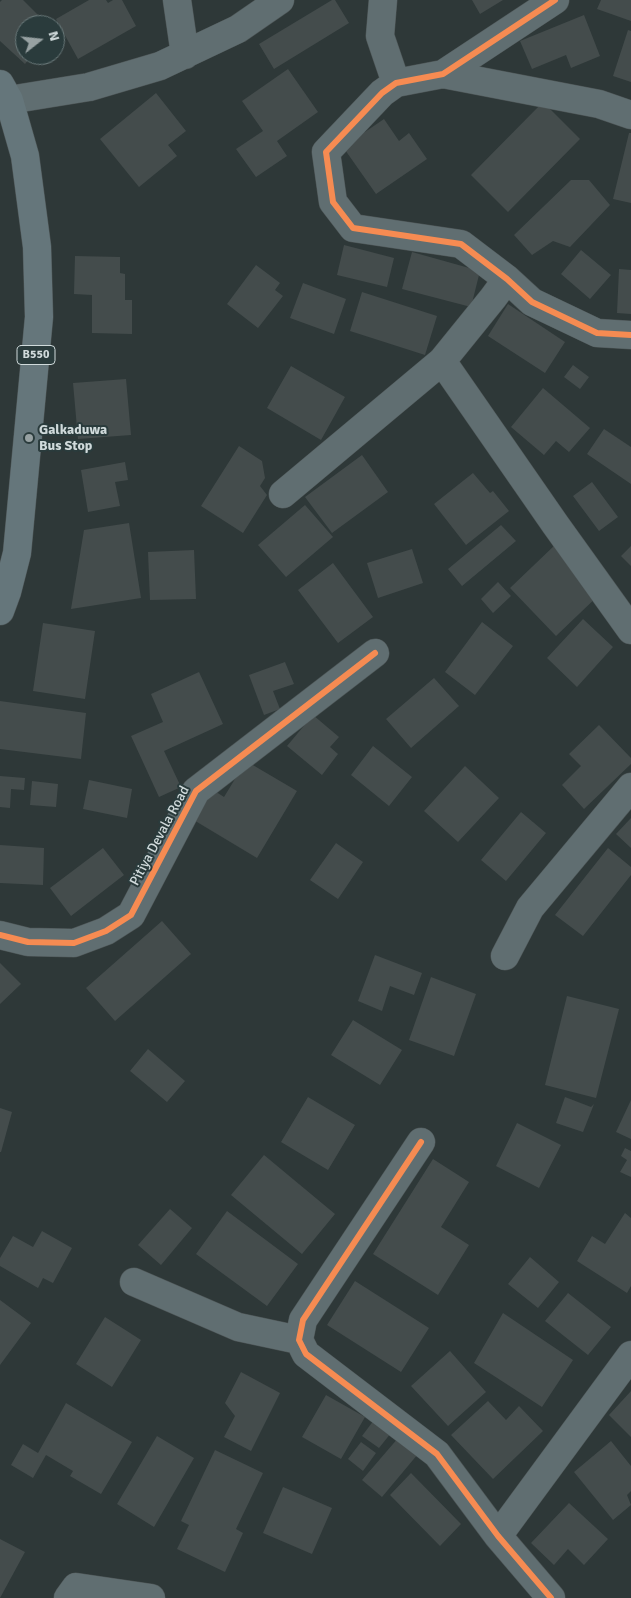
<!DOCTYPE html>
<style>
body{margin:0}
#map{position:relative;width:631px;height:1598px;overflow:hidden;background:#2e3838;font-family:Signika,sans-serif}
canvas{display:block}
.north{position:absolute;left:15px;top:15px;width:50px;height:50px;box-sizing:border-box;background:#2a3b3c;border:1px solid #6c7b7c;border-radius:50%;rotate:74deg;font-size:14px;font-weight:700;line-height:20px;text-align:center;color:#d0dadb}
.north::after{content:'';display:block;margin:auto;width:18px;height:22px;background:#97a1a2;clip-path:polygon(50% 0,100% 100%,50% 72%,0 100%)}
</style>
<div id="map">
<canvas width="631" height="1598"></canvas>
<div class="north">N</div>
</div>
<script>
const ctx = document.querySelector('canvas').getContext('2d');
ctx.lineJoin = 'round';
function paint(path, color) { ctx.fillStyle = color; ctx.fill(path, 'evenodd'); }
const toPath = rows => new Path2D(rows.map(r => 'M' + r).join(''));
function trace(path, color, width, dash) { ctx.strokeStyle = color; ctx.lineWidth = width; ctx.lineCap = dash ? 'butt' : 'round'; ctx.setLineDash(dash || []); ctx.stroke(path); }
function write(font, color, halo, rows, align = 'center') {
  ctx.font = font + ' Signika,sans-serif'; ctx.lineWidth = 4; ctx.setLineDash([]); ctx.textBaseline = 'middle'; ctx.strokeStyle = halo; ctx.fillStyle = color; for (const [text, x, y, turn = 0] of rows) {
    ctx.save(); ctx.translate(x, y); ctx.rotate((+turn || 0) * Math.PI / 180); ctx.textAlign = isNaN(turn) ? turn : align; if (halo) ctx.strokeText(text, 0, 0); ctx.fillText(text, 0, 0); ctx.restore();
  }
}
const building = toPath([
 [2,0,23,0,48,25,25,25,25,55,32,55,25,64,0,41,0,2],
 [89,0,106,0,108,3,113,0,122,0,136,26,78,59,56,19],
 [332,0,335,0,349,23,274,69,259,44],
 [472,0,503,0,480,14],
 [601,0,631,0,631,21,597,9],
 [584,15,600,56,571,68,566,55,532,69,520,41],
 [628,30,631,31,631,82,613,76],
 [288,69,318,112,277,141,287,156,256,177,236,149,263,131,242,101],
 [156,93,186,131,168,145,177,156,139,187,100,139],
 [543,102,580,139,508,212,471,175],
 [384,119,399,141,409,133,427,159,376,194,343,147],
 [629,133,631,133,631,203,613,199],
 [571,180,589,180,610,205,570,247,553,241,532,255,514,235],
 [344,245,394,258,387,287,337,275],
 [581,250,611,275,590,299,561,274],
 [412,252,480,271,471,307,402,289],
 [75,256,120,257,120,273,125,274,125,300,132,300,132,334,92,333,92,295,74,294],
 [256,265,280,283,275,290,283,296,258,328,227,304],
 [619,269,631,270,631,314,617,313],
 [303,283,346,299,334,334,290,318],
 [362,292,437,316,425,355,350,331],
 [508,304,565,342,545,373,488,336],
 [573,365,589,377,580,389,564,377],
 [291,366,345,397,321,440,267,408],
 [126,379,131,435,78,439,73,383],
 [543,388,590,428,569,452,556,441,544,455,511,427],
 [604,429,631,447,631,484,587,454],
 [239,446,262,461,265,478,260,486,267,495,243,533,201,506],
 [362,455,388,492,332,533,305,497],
 [125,462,128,480,115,482,120,506,88,512,81,470],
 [473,473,490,493,493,491,509,511,466,545,434,504],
 [592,482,618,517,599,531,573,496],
 [305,505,333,537,286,577,258,545],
 [129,523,141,598,71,609,84,530],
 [501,525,516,541,462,586,448,569],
 [556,544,602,592,556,636,510,588],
 [631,546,631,566,621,556],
 [412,549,423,583,378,598,367,563],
 [194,550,196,599,150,600,148,552],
 [333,563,373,617,338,643,298,590],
 [498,582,511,596,493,613,481,599],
 [583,619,613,647,577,687,547,658],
 [482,622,513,646,475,695,445,672],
 [43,623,95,631,85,699,33,691],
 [285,662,294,684,273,691,280,709,264,715,249,675],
 [199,672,223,724,164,751,181,787,159,797,131,736,163,722,151,694],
 [434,678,459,706,411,748,386,719],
 [0,701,86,713,81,759,0,749],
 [313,715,339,737,330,747,338,754,322,775,287,746],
 [599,725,631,758,631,764,584,809,562,785,581,766,569,754],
 [373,746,412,777,389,806,351,775],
 [246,761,297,791,257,858,192,819,210,788,224,797],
 [465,766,499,798,458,842,424,811],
 [0,776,25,778,24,790,11,789,10,808,0,807],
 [89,780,132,789,127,818,83,809],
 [32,781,58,784,56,807,30,805],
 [521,812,546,833,506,881,481,860],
 [631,818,631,848,616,834],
 [336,843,363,862,338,899,310,880],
 [0,845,44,848,43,885,0,883],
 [103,848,124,875,71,916,50,888],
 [608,848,631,867,631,875,583,936,555,915],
 [162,921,191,954,115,1021,86,988],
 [375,955,422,973,414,995,390,986,382,1011,358,1001],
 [0,963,21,984,0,1004],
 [431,977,476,994,454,1056,409,1040],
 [567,996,619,1009,596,1098,545,1085],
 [353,1020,402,1050,380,1085,331,1055],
 [148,1049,185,1081,167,1102,130,1071],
 [308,1097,355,1125,328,1170,281,1142],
 [565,1097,591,1107,594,1104,583,1132,556,1123],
 [631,1100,631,1139,616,1132],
 [0,1108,12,1112,1,1152,0,1152],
 [517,1123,561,1145,539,1188,496,1166],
 [625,1148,631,1151,631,1177,620,1172,627,1160,621,1156],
 [264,1155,335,1214,302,1254,231,1195],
 [433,1159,469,1182,441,1227,469,1245,438,1295,373,1254],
 [170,1209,192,1228,161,1265,138,1245],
 [227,1211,298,1264,267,1306,196,1254],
 [625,1213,631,1218,631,1286,627,1293,577,1261,592,1236,605,1244],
 [42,1231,72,1248,53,1283,43,1278,38,1288,0,1266,0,1258,13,1236,33,1247],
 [530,1257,559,1282,538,1308,508,1284],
 [355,1281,429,1328,401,1372,327,1325],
 [568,1293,611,1327,588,1355,545,1321],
 [0,1300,31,1323,0,1365],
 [503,1313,573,1360,542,1407,474,1363],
 [105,1317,141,1340,112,1387,76,1364],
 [450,1351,486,1392,448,1426,411,1386],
 [241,1372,280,1393,251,1451,224,1437,235,1416,225,1403],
 [631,1391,631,1437,609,1415],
 [326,1395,365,1417,341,1459,302,1437],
 [488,1401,506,1420,519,1406,543,1431,493,1479,451,1435],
 [66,1403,132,1442,101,1494,70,1476,73,1471,46,1455,33,1478,11,1465,23,1444,38,1453],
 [374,1420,391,1433,379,1448,362,1436],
 [157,1436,194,1458,154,1527,117,1504],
 [399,1437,418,1454,382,1497,362,1480],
 [611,1441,631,1466,631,1491,627,1495,631,1505,613,1520,574,1472],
 [361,1442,376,1453,363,1471,348,1459],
 [215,1450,263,1473,236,1529,243,1533,225,1572,177,1549,189,1525,181,1521],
 [411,1473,461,1524,440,1546,390,1495],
 [283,1487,332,1508,312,1554,263,1533],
 [569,1503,608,1539,584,1565,568,1549,554,1565,531,1543],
 [0,1539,25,1552,0,1598]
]);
const minor = toPath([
 [177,0,185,55],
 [383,0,380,36,396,83],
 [555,0,443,74,396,83,382,93,326,152,333,202,353,228,461,244,507,279,532,302,597,333,631,335],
 [443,74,599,104,631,115],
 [0,103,9,100,89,87,160,66,238,29,280,0],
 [442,361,555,524,631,630],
 [283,494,442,361,493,298,507,279],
 [0,935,28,942,74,943,106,931,131,915,196,791,375,653],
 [505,956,530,908,631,787],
 [421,1142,303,1320,299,1340,306,1354,437,1454,498,1536,551,1598],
 [134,1282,238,1327,299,1340],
 [498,1536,631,1355],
 [68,1598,76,1587,151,1598]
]);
const major = toPath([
 [0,84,9,100,25,156,37,247,39,317,17,553,7,592,0,611]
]);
const cycleway = toPath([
 [555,0,443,74,396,83,382,93,326,152,333,202,353,228,461,244,507,279,532,302,597,333,631,335],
 [0,935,28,942,74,943,106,931,131,915,196,791,375,653],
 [421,1142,303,1320,299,1340,306,1354,437,1454,498,1536,551,1598]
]);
const markers = [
 [29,438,5,"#97a1a2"]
];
const shields = [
 [36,355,38]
];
const shieldNames = [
 ["B550",36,355]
];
const poiNames = [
 ["Galkaduwa",39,430],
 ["Bus Stop",39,446]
];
const streetNames = [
 ["Pitiya Devala Road",160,836,-62]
];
paint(building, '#444c4c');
trace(minor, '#4c5455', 29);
trace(major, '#4c5455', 29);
trace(minor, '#606e71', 28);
trace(major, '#65767b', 28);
trace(cycleway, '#f68b52', 6);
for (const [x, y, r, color] of markers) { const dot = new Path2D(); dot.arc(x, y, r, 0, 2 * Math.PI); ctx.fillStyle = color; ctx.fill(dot); trace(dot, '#2a3b3c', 2); }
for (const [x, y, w] of shields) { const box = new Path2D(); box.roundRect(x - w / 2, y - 9.5, w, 19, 4); ctx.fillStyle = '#2a3b3c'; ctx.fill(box); trace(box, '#d0dadb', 1); }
write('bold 12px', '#d0dadb', null, shieldNames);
write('bold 14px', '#d0dadb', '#2a3b3c', poiNames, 'left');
write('14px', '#d0dadb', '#2a3b3c', streetNames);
</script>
